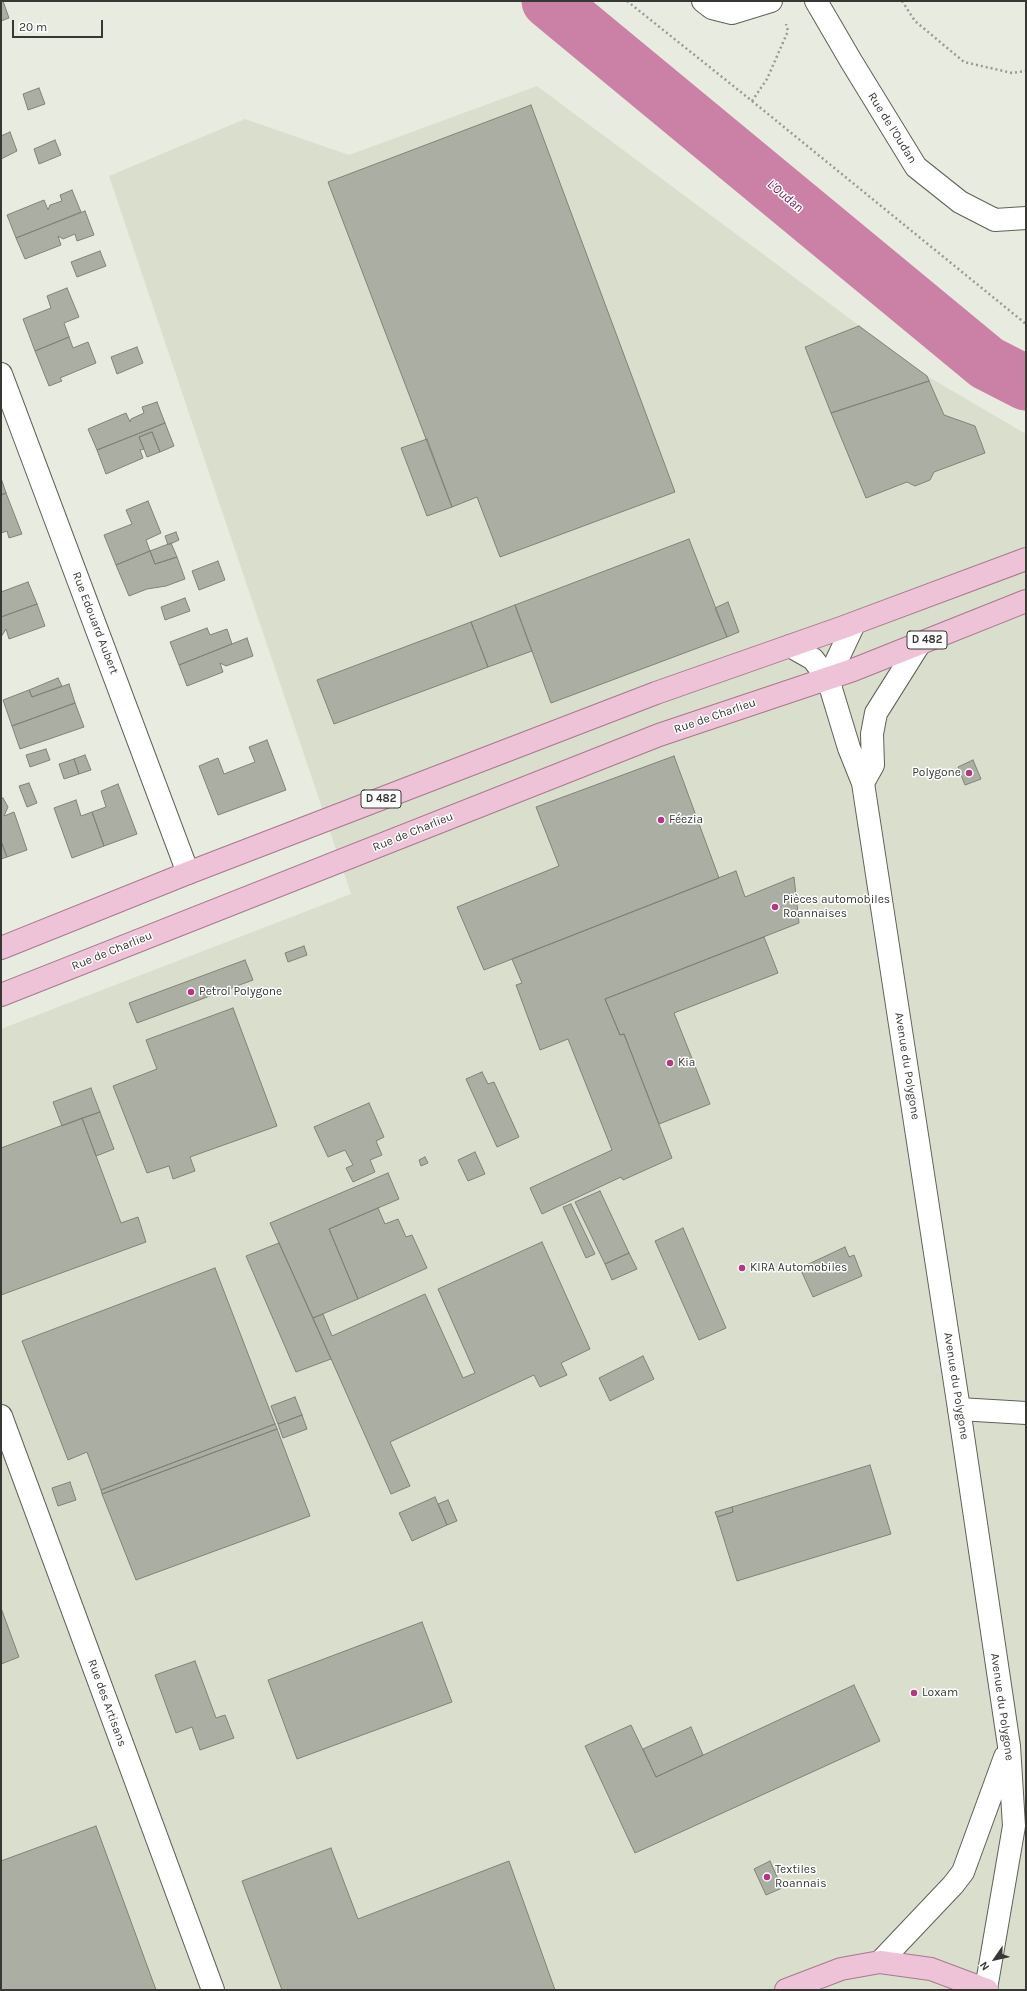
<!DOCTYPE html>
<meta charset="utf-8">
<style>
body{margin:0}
#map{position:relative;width:1027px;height:1991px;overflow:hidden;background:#e8ebe0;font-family:Karla,sans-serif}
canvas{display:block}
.frame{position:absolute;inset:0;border:2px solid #373834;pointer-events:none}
.north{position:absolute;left:975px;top:1939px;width:40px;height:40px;-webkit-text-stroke:3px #fff;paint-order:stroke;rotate:236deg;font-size:11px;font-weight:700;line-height:16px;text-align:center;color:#373834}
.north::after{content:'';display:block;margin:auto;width:14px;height:18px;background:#373834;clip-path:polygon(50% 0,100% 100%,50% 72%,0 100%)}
.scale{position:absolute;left:12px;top:20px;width:91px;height:18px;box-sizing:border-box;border:2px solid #373834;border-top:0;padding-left:5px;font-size:12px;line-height:14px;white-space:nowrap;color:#373834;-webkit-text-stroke:3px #fff;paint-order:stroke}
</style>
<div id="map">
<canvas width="1027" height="1991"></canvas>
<div class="frame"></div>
<div class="north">N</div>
<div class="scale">20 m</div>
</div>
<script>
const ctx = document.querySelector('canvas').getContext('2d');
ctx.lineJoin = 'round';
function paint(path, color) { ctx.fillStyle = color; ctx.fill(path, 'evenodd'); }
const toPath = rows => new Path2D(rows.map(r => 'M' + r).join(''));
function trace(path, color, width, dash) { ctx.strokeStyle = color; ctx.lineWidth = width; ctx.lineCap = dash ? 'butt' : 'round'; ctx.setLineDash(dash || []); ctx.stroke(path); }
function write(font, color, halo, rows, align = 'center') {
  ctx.font = font + ' Karla,sans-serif'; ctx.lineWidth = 3; ctx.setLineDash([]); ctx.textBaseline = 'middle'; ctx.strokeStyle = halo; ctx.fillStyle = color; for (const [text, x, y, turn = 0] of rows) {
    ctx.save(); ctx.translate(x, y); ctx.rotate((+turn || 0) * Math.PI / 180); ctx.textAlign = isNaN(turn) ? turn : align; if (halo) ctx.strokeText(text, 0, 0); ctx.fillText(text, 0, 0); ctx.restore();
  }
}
const built = toPath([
 [537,86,927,376,1026,434,1026,1990,1,1990,1,1029,351,894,109,176,245,119,349,155]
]);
const river = toPath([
 [549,1,987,363,1026,383]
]);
const building = toPath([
 [1,1,3,1,9,18,1,21,1,1],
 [39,88,45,104,28,110,23,94,39,88],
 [531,105,675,492,500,557,477,497,452,507,328,182,531,105],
 [10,132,17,151,1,159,1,136,10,132],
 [55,140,61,155,39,164,34,149,55,140],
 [72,190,81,212,16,238,7,215,44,200,48,210,50,205,62,201,60,195,72,190],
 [85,211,94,235,77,241,75,234,63,239,58,236,61,245,25,259,16,238,85,211],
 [100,251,106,266,77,277,71,262,100,251],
 [67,288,79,317,64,323,69,337,35,351,23,319,51,308,47,296,67,288],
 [859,326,927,376,929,381,831,413,805,347,859,326],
 [69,337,73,348,88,342,96,363,60,378,62,381,49,386,35,351,69,337],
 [137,347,143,363,117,374,111,357,137,347],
 [929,381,944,415,975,426,985,453,934,472,930,480,915,486,907,482,866,498,831,413,929,381],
 [157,402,165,423,97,450,88,429,126,413,130,422,131,419,144,413,142,407,157,402],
 [165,423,174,446,160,452,152,432,139,437,144,449,140,450,143,458,106,474,97,450,165,423],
 [152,432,160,452,147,457,139,437,152,432],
 [427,439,452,507,427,516,401,448,427,439],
 [1,478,6,493,1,495,1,478],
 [6,493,22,534,9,538,7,531,1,533,1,495,6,493],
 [148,501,161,533,146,540,150,551,116,565,104,535,132,524,126,510,148,501],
 [176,532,179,540,168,545,165,536,176,532],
 [689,539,727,637,551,703,515,605,689,539],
 [171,543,177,557,155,564,150,551,171,543],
 [150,551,155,564,177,557,185,579,166,586,147,589,129,596,116,565,150,551],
 [218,561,225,580,199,590,192,571,218,561],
 [28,582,37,604,1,617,1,592,28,582],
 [185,598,190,611,165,620,161,607,185,598],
 [728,602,739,632,727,637,715,608,728,602],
 [37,604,45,626,9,639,6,629,1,637,1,617,37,604],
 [515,605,532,651,488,667,471,622,515,605],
 [471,622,488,667,334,724,317,680,471,622],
 [207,628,210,635,227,629,232,644,179,665,170,642,207,628],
 [247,638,253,656,226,666,220,663,223,672,187,686,179,665,247,638],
 [58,678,62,686,32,697,29,690,58,678],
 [69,684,75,703,12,726,3,700,29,690,32,697,69,684],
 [75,703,84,727,20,749,12,726,75,703],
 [267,740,286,790,218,815,199,766,218,758,224,774,255,762,249,747,267,740],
 [46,749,50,760,30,767,26,755,46,749],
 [85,755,91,770,79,774,74,759,85,755],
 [674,756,719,878,484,970,457,907,559,866,536,807,674,756],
 [74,759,79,774,64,779,59,764,74,759],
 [973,760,981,779,965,785,958,767,973,760],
 [29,783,37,803,27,807,19,786,29,783],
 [118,784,137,834,104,846,92,812,106,807,101,791,118,784],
 [3,798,8,807,4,816,14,812,27,850,7,857,1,841,1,799,3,798],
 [76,800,81,816,92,812,104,846,72,858,54,808,76,800],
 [1,841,7,857,1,859,1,841],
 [736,871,745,897,794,877,799,923,605,999,620,1035,624,1034,672,1158,623,1180,621,1177,542,1214,530,1188,612,1150,568,1039,540,1050,516,985,522,983,512,959,736,871],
 [764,937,778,973,674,1013,710,1104,659,1124,624,1034,620,1035,605,999,764,937],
 [304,946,307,955,288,962,285,953,304,946],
 [245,960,253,980,137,1023,129,1003,245,960],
 [233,1008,277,1126,190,1157,195,1171,173,1179,169,1166,147,1173,113,1086,157,1069,146,1040,233,1008],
 [482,1072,488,1084,494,1082,519,1137,497,1147,466,1079,482,1072],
 [91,1088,100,1112,62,1126,53,1102,91,1088],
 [369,1103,384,1137,376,1141,382,1155,370,1160,375,1172,353,1182,346,1168,353,1165,345,1150,328,1157,314,1127,369,1103],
 [100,1112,114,1149,96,1156,82,1118,100,1112],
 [82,1118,121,1223,138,1217,146,1242,1,1295,1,1148,82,1118],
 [475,1152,485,1174,468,1181,458,1160,475,1152],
 [425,1157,428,1163,421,1166,419,1160,425,1157],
 [388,1173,399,1199,329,1229,358,1299,313,1318,270,1223,388,1173],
 [600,1191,629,1253,605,1264,575,1202,600,1191],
 [571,1204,595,1254,586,1258,563,1207,571,1204],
 [378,1208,385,1224,398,1219,406,1237,412,1235,427,1268,358,1299,329,1229,378,1208],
 [683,1228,726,1328,699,1340,655,1241,683,1228],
 [542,1242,590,1349,561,1363,567,1375,540,1387,534,1375,390,1442,410,1486,391,1494,313,1318,323,1314,332,1336,425,1294,463,1378,475,1373,438,1289,542,1242],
 [279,1243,331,1359,296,1372,246,1256,279,1243],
 [845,1247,849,1257,854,1255,862,1276,813,1297,800,1268,845,1247],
 [629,1253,637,1269,612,1280,605,1264,629,1253],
 [215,1268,275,1424,101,1490,87,1452,68,1460,22,1341,215,1268],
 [643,1356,654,1379,610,1401,599,1378,643,1356],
 [295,1397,302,1415,278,1424,271,1406,295,1397],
 [302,1415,307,1429,283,1438,278,1424,302,1415],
 [275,1424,277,1429,102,1494,101,1490,275,1424],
 [277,1429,310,1516,136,1580,102,1494,277,1429],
 [870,1465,891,1534,737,1581,717,1517,733,1512,732,1507,870,1465],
 [70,1482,76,1500,58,1506,52,1488,70,1482],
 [435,1497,447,1525,412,1541,399,1513,435,1497],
 [448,1500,457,1521,447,1525,438,1504,448,1500],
 [732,1507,733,1512,717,1517,715,1512,732,1507],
 [1,1608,19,1657,1,1664,1,1608],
 [422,1622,452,1702,297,1759,268,1680,422,1622],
 [195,1661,216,1718,225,1715,234,1738,200,1750,192,1727,176,1733,155,1675,195,1661],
 [854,1685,880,1741,635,1853,585,1746,631,1725,656,1777,854,1685],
 [691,1727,703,1755,656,1777,643,1749,691,1727],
 [96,1826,156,1990,1,1990,1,1861,96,1826],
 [331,1848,358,1919,509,1861,555,1990,282,1990,242,1881,331,1848],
 [770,1861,782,1888,766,1895,754,1869,770,1861]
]);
const path = toPath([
 [627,1,752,101,767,79,788,31,786,24],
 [902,1,915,21,964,62,1012,73,1026,71],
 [752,101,1026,324]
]);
const minor = toPath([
 [703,1,712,8,732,13,771,1],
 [816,1,851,61,916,167,960,202,995,220,1026,218],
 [1,374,188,873],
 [959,1409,1026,1413],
 [1,1416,213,1990]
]);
const tertiary = toPath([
 [854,624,828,679,849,748,863,783,959,1409,1009,1746,1014,1826,986,1989,983,1990],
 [790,646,813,659,828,679],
 [863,783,873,765,872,734,876,713,920,643],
 [880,1962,953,1885,963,1872,1005,1757]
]);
const primary = toPath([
 [1,948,188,873,656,693,841,628,1026,559],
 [1,995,659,735,853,670,1026,601],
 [786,1990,841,1969,880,1962,931,1969,987,1990]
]);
const markers = [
 [969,773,4,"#b73681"],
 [661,820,4,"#b73681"],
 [775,907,4,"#b73681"],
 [191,992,4,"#b73681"],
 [670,1063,4,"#b73681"],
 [742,1268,4,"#b73681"],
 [914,1693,4,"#b73681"],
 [767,1877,4,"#b73681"]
];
const shields = [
 [927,640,40],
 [381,799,40]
];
const shieldNames = [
 ["D 482",927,640],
 ["D 482",381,799]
];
const streetNames = [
 ["Rue de l'Oudan",892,128,58],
 ["Rue Edouard Aubert",95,623,69],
 ["Rue de Charlieu",715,716,-19],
 ["Rue de Charlieu",413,832,-22],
 ["Rue de Charlieu",112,951,-22],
 ["Avenue du Polygone",907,1066,81],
 ["Avenue du Polygone",956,1386,81],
 ["Rue des Artisans",107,1703,70],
 ["Avenue du Polygone",1002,1707,82]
];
const poiNames = [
 ["Polygone",961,773,"right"],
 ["Féezia",669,820],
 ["Pièces automobiles",783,900],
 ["Roannaises",783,914],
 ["Petrol Polygone",199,992],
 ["Kia",678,1063],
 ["KIRA Automobiles",750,1268],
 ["Loxam",922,1693],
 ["Textiles",775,1870],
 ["Roannais",775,1884]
];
const waterNames = [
 ["L'Oudan",785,196,40]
];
paint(built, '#dadfcd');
trace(river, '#cb80a5', 55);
paint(building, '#abaea3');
trace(building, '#808379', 1);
trace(minor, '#5f6158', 24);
trace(tertiary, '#5f6158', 24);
trace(primary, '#a6788d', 24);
trace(path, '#999b93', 2.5, [2, 3]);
trace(minor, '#fff', 22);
trace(tertiary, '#fff', 22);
trace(primary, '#eec2d7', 22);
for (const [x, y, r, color] of markers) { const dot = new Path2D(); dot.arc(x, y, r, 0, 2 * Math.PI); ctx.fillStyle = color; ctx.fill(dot); trace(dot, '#fff', 1.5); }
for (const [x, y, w] of shields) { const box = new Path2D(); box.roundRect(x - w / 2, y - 9, w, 18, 3); ctx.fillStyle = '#fff'; ctx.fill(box); trace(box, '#373834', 1); }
write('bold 11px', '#373834', null, shieldNames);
write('12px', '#373834', '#fff', streetNames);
write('12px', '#373834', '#fff', poiNames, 'left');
write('italic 13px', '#71184d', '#fff', waterNames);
</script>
